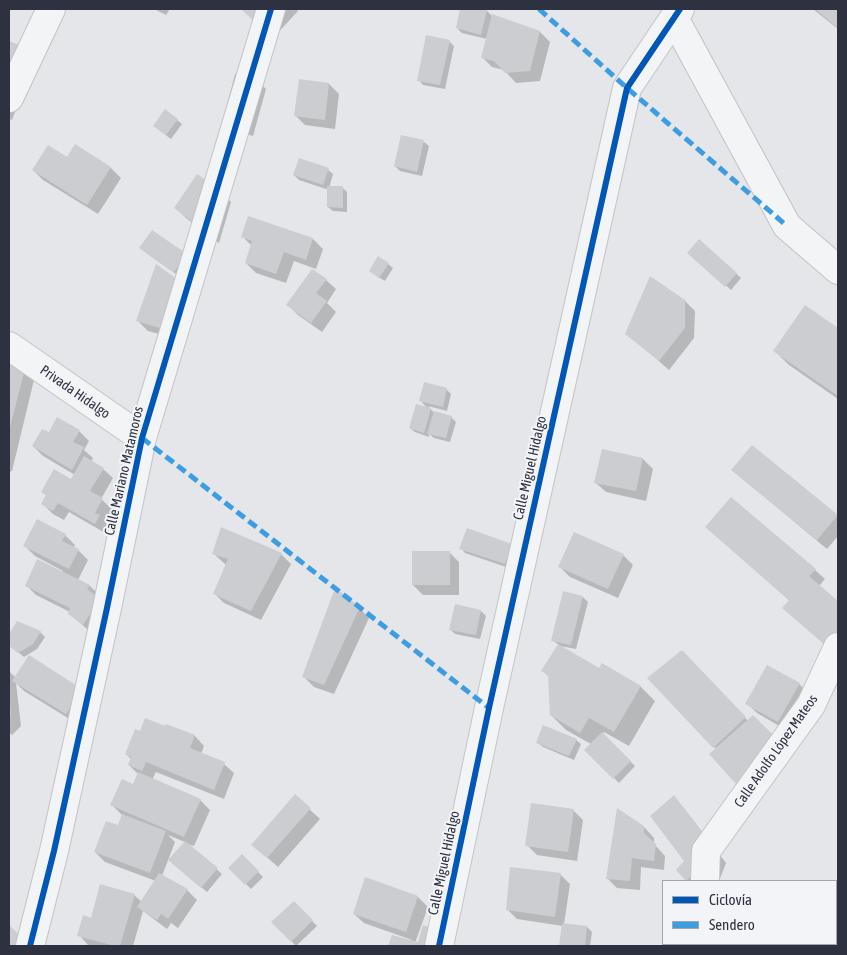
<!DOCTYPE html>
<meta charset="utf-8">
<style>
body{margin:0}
#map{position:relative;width:847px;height:955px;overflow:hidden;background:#e4e6e9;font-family:"Asap Condensed",sans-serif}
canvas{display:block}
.frame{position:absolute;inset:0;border:10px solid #2d3140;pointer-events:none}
.legend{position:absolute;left:662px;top:880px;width:175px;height:65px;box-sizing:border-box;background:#f3f4f7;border:1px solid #a4a6ae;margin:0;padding:6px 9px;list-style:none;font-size:15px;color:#2d3140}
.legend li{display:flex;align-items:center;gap:10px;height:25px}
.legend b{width:25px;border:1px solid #a4a6ae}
</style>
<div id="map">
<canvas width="847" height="955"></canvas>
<div class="frame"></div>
<ul class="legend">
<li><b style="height:6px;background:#0057b8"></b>Ciclovía</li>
<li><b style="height:6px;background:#3d9de3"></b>Sendero</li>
</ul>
</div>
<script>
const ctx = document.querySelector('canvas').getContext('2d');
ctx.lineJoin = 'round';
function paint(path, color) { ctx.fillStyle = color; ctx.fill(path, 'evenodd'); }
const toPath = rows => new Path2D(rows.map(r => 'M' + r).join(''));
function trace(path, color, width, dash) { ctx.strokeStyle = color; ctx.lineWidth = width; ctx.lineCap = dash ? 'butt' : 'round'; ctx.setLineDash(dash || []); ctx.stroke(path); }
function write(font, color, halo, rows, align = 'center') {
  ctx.font = font + ' "Asap Condensed",sans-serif'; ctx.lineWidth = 4; ctx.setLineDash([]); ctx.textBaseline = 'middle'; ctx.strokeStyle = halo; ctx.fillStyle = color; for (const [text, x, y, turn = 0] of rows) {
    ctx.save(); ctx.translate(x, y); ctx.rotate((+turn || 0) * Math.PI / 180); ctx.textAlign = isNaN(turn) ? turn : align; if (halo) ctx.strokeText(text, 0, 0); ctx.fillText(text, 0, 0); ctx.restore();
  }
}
const shadow = toPath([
 [154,9,170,9,166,15],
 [242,9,296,9,298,11,273,38],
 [462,9,477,9,487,11,493,17,540,32,550,42,540,81,516,83,504,70,492,67,482,57,487,39,462,33,457,28],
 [813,9,838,9,838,29],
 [449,41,454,46,445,89,423,85,419,80],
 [9,42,35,58,12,120,9,119],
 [235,74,256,79,266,89,253,136,233,130,223,120],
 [300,80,329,84,339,94,335,129,305,125,295,115],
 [177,120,182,124,171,139,159,130],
 [402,137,424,142,429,146,422,176,400,171,395,166],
 [75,145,111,168,121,178,98,214,43,180,33,170,67,159],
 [328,170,333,174,329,188,343,188,347,192,347,212,333,211,328,207,329,190,299,180,294,175],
 [221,192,231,202,219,243,186,218,176,208],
 [249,218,313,239,323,249,316,269,294,261,286,283,256,273,246,263,252,246,243,237],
 [700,241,741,278,731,290,694,257],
 [141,248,186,255,179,276,146,253],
 [388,264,393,268,385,281,375,275],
 [157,266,170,337,148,331,138,321],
 [326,280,336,289,327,303,336,312,322,332,298,315,288,305],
 [685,301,695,311,694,338,669,370,627,333],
 [805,307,838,329,838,399,789,365,775,351],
 [9,359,34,380,12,471,9,472],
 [446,389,451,394,447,411,428,406,435,414,451,417,456,422,450,442,434,438,429,434,429,437,415,432,410,428,428,409,421,401],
 [79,431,89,441,84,450,93,458,91,462,103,469,113,478,101,499,112,509,105,522,109,526,105,533,69,512,64,520,53,514,43,504,47,496,42,492,72,481,75,475,43,456,33,446,50,433],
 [753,447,838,517,838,536,827,549,743,479],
 [643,459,653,469,646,501,606,492,596,483],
 [706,527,815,570,825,579,819,586,838,603,838,656,783,608,790,601],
 [65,535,75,545,73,548,78,550,88,560,78,580,90,586,99,595,93,634,80,623,70,612,36,595,26,585,62,573,63,571,35,556,25,546],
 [512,545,509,568,465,553,461,548],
 [449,552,459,562,459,595,423,595,413,585],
 [214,554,281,554,291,564,261,620,224,603,214,593,226,565],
 [623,555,633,565,618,598,570,577,560,567],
 [583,597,588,602,576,649,560,646,600,669,602,665,641,687,655,701,629,746,604,732,603,734,635,766,619,783,586,750,591,744,566,730,551,715,549,677,543,671,559,645,552,640],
 [359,608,369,618,334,694,314,687,304,677],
 [481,611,486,616,480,639,455,634,450,629],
 [18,622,40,632,45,637,37,649,24,657,9,645,9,636],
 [692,662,748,721,747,793,737,783,716,749,649,678],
 [9,671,16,678,81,690,76,723,24,691,16,683,21,726,12,735,9,732],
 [799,684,809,694,788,731,757,713,747,703],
 [167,725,195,736,204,746,201,754,224,764,234,773,224,799,156,772,152,780,200,800,210,810,194,846,187,844,222,874,207,892,175,865,185,842,168,835,175,842,162,876,187,890,197,900,178,928,171,923,167,929,143,911,133,946,88,945,79,935,92,919,134,895,142,902,156,881,105,862,95,852,119,827,122,815,112,805,133,786,138,774,129,765,131,759,126,754,140,732,166,728],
 [576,740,581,744,574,760,543,747,538,743],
 [295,796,320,819,278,867,253,845],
 [674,797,683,807,726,863,719,881,688,881,677,870,686,862],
 [573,810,583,820,577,861,537,855,527,845],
 [644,827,654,838,654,844,665,856,664,870,641,867,640,890,617,888,607,878],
 [242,856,263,877,251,889,230,868],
 [560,874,570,884,564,924,587,927,592,932,590,946,561,946,563,926,517,919,507,909],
 [418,897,428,907,415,943,419,944,429,928,430,946,389,946,392,937,412,942,412,940,364,923,354,914],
 [294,902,317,926,296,946,273,922],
 [836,924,838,925,838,946,805,944,836,944],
 [744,944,781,944,784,946,744,946]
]);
const building = toPath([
 [241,9,281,9,262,29],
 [460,9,487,10,481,35,456,28],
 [815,9,838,9,838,28],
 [492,14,540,31,530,71,505,73,494,61,481,58],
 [426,35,450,40,440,85,417,81],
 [9,41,26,47,9,94],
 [299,79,329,83,325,120,294,116],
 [165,109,178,119,166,135,153,126],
 [401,135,424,140,417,172,394,166],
 [75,144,111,167,87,205,32,170,48,145,67,157],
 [299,158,329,168,323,185,293,175],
 [197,174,222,191,209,234,174,208],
 [327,186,343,186,343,208,327,207],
 [248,216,313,238,306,260,284,252,276,274,245,263,252,241,241,237],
 [152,230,187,254,174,272,139,248],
 [699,239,737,273,725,287,687,253],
 [378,256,389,263,379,278,369,271],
 [156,264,177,279,160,328,136,321],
 [312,269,327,279,316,293,327,301,311,323,286,305],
 [650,276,685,300,685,328,659,361,625,334],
 [805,305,838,328,838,396,773,351],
 [9,358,25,369,9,431],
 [424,382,447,388,443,407,419,401],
 [416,404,431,408,424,433,409,428],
 [434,411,452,416,446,438,427,434],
 [57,417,80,430,73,442,84,447,72,470,32,446,42,429,49,432],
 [752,445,838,515,817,540,731,470],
 [602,449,643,458,636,491,594,483],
 [84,456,104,468,90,491,103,498,95,513,100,515,95,524,58,503,53,511,41,504,46,495,41,492,54,469,71,479],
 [731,497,816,569,809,576,838,601,838,645,833,652,782,608,789,600,705,527],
 [37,519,66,534,62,541,79,549,69,569,23,546],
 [221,527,282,553,251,611,213,594,228,559,212,554],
 [467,528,512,544,505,564,459,549],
 [574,532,624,554,608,589,558,567],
 [412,551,450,551,450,585,412,585],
 [37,559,90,585,87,589,100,599,83,625,68,614,70,608,25,586],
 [335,588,360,607,324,685,302,677],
 [563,591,583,596,571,645,551,641],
 [455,604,481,610,476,635,449,630],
 [17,621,41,631,33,644,18,653,9,646,9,634],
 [558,644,599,668,602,663,641,686,614,732,589,718,580,733,550,715,548,675,541,671],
 [682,650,746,717,713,748,647,678],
 [29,655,82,689,66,714,12,681],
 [767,665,800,683,778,722,745,704],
 [9,703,10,703,11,716,9,719],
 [753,715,781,743,736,784,709,754],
 [145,718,165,726,166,724,195,735,190,748,225,762,214,790,146,762,142,771,128,765,131,757,125,754,135,729,140,731],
 [543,725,577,739,569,756,536,743],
 [602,732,631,761,613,779,584,750],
 [138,772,201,799,184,837,110,805,122,779,133,784],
 [295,794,311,808,267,858,251,845],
 [674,795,717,852,686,881,676,870,684,861,650,816],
 [531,803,574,809,568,852,525,846],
 [617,808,644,826,644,833,656,844,654,861,632,858,630,881,606,879],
 [122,814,166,831,150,873,94,852,106,821,118,825],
 [185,841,218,868,201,888,168,860],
 [242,854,259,871,245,885,228,868],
 [510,867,561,873,555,917,506,910],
 [159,873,188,889,168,919,161,914,157,920,137,907],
 [365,877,418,896,406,932,353,914],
 [100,884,135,894,120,946,115,946,77,936,83,915,91,918],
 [294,901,313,920,291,942,271,922],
 [562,923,587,926,585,946,559,946],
 [9,925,31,946,9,946],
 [423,925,429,927,424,946,388,946,392,935,418,942],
 [671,944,700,944,700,946,670,946],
 [743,944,781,944,781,946,742,946]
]);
const minor = toPath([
 [674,18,787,226,838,270],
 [9,98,51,9],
 [9,346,142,438],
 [705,881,706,851,811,705,838,647],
 [30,946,54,851,107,608,142,438,271,9],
 [439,946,489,708,627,88,680,9],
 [705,946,705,944]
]);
const quiet = toPath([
 [539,9,627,88,787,226],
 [142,438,489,708]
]);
const cycleway = toPath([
 [30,946,54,851,107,608,142,438,271,9],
 [439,946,489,708,627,88,680,9]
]);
const streetNames = [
 ["Privada Hidalgo",75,392,35],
 ["Calle Miguel Hidalgo",530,468,-77],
 ["Calle Mariano Matamoros",124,471,-77],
 ["Calle Adolfo López Mateos",776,751,-55],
 ["Calle Miguel Hidalgo",444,863,-78]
];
paint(shadow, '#0003');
paint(building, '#cccdd1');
trace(minor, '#c1c3c5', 30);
trace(minor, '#f3f4f5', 28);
trace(quiet, '#3d9de3', 5, [10, 5]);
trace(cycleway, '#0057b8', 6);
write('14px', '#2d3140', '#f3f4f7', streetNames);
</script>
